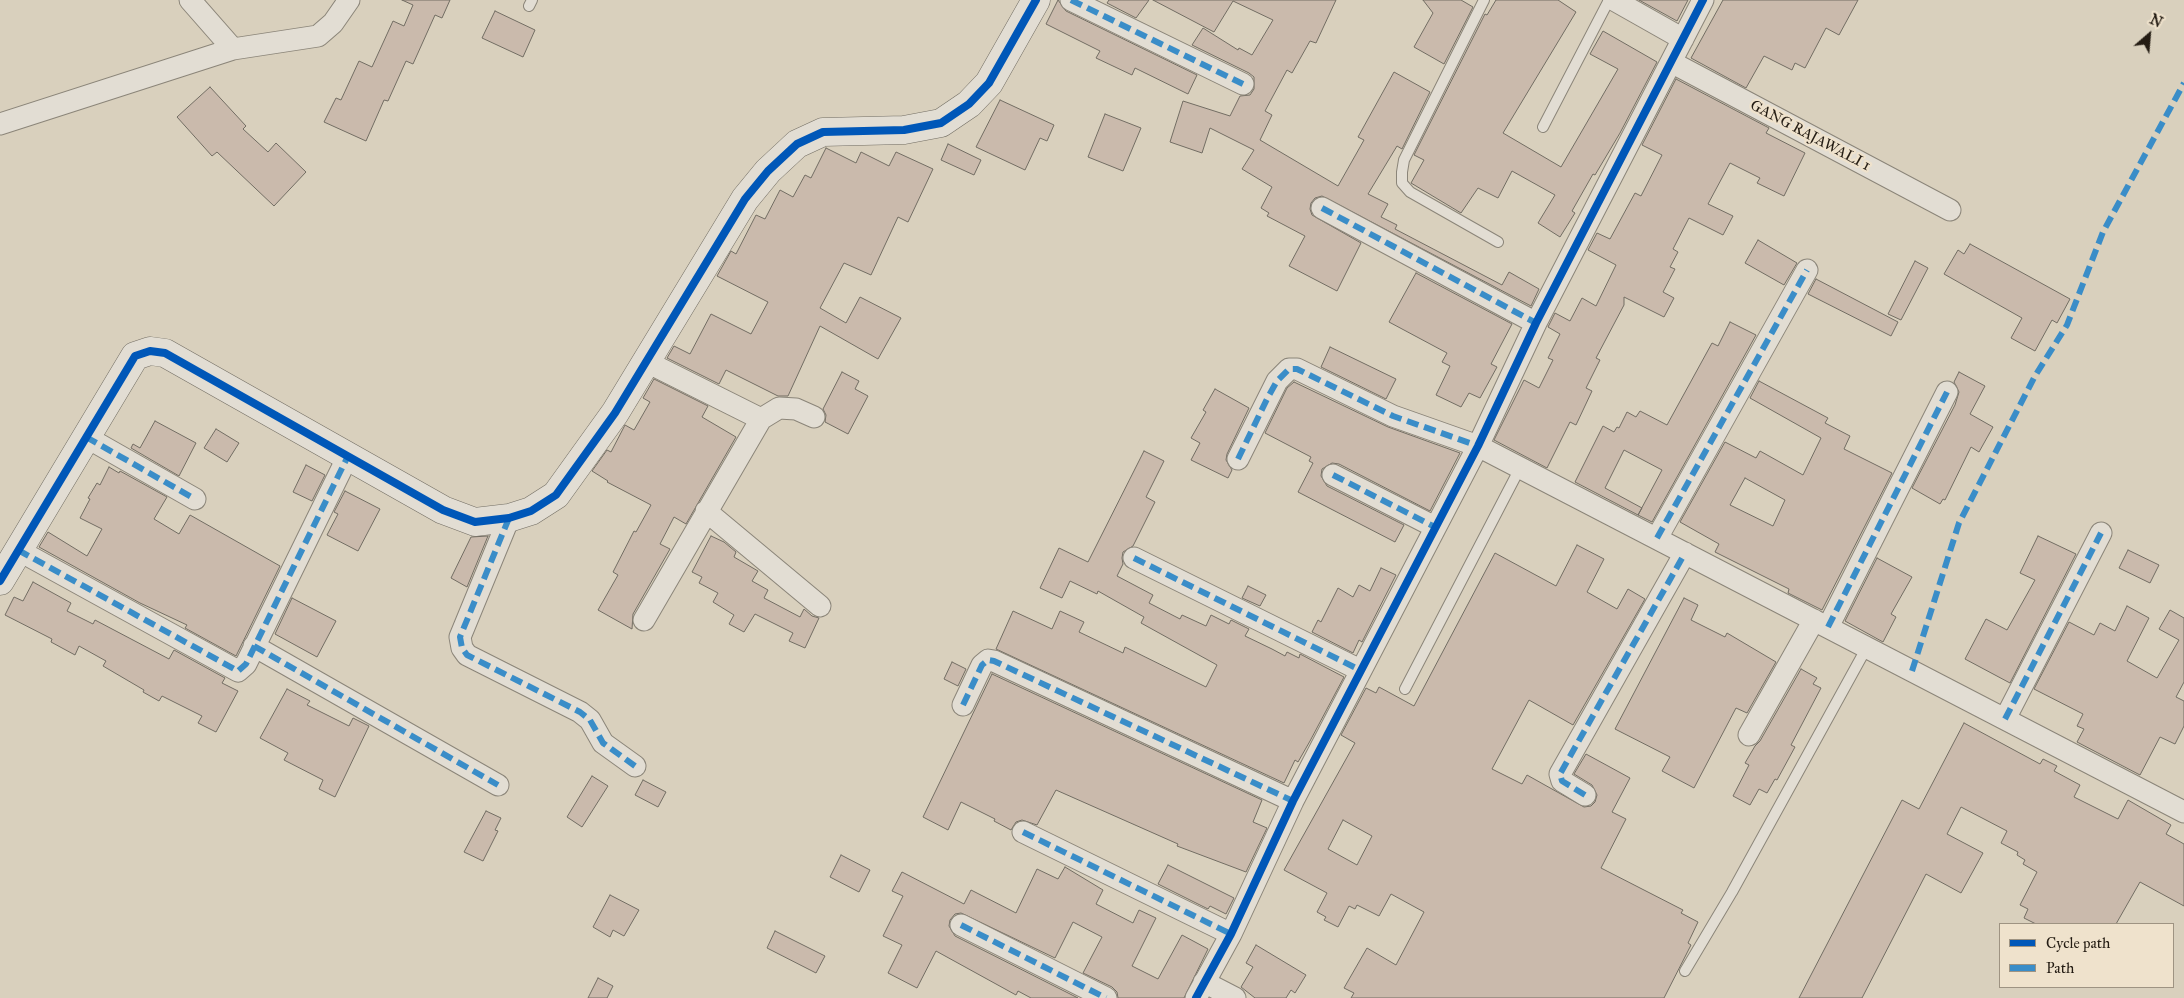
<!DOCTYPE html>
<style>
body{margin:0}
#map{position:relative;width:2184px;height:998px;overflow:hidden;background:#d9d0bd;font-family:"IM FELL Great Primer",serif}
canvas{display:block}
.legend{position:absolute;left:1999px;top:923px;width:175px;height:65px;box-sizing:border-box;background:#efe2cc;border:1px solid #9e9382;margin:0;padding:6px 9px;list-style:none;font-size:15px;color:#241c13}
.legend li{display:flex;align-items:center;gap:10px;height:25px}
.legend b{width:25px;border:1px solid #9e9382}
.north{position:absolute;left:2124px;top:10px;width:50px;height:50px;-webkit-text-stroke:4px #efe2cc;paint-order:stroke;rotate:27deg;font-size:14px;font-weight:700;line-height:20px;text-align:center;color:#241c13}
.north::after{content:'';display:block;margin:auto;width:18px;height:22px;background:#241c13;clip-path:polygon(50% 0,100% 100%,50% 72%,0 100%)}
</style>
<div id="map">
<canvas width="2184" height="998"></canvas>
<ul class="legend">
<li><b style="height:6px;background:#0057b8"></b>Cycle path</li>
<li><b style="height:6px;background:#3a8dc8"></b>Path</li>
</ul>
<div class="north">N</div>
</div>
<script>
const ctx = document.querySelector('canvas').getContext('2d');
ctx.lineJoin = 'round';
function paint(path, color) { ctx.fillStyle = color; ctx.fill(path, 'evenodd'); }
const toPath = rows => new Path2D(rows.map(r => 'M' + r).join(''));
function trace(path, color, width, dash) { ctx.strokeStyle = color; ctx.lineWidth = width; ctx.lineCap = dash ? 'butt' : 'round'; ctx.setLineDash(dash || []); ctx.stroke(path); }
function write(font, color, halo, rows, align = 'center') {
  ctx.font = font + ' "IM FELL Great Primer",serif'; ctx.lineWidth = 4.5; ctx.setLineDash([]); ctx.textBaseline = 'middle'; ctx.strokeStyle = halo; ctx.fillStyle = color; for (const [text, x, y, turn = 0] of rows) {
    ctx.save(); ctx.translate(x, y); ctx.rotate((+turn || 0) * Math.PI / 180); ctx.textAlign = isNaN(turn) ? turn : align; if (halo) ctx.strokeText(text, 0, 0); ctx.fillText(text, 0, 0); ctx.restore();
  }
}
const building = toPath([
 [402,0,450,0,442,18,435,15,413,64,406,61,388,101,384,100,366,141,324,122,336,98,341,100,359,61,372,67,393,21,404,26,413,5,402,0],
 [1058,0,1066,11,1197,75,1188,94,1135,68,1132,75,1096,58,1100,51,1046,24,1058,0],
 [1109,0,1149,0,1136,18,1107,3,1109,0],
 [1153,0,1336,0,1316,43,1310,41,1292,73,1287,70,1265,111,1272,115,1260,140,1338,186,1364,140,1358,137,1394,72,1430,92,1402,149,1397,146,1368,194,1388,204,1381,217,1397,225,1395,229,1502,285,1509,272,1539,289,1531,306,1322,196,1315,198,1311,203,1310,209,1312,215,1361,243,1337,291,1289,266,1305,236,1267,216,1269,213,1261,208,1272,187,1242,169,1254,150,1210,128,1202,153,1170,142,1183,101,1230,116,1240,96,1250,95,1254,89,1254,77,1249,73,1192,45,1203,28,1238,50,1239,48,1252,55,1273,20,1233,1,1214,32,1153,0],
 [1423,0,1461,0,1473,7,1444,64,1414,47,1433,13,1423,0],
 [1496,0,1558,0,1576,12,1503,133,1561,167,1618,69,1590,54,1603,31,1657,62,1620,133,1595,175,1593,174,1572,211,1575,213,1560,237,1538,223,1555,195,1512,171,1498,198,1478,188,1461,213,1411,183,1424,160,1414,155,1485,14,1487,15,1496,0],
 [1639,0,1688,0,1677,21,1639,0],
 [1723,0,1858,0,1839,35,1826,28,1805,68,1795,63,1792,70,1764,56,1746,88,1691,58,1723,0],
 [495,11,535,30,523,57,482,38,495,11],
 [1676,79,1769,128,1766,133,1805,153,1784,196,1757,183,1760,178,1730,163,1708,204,1733,216,1723,235,1689,218,1673,249,1678,252,1670,267,1675,269,1663,292,1674,298,1664,317,1624,297,1624,305,1596,358,1600,360,1586,388,1592,391,1576,425,1570,422,1547,468,1494,440,1524,380,1539,388,1553,360,1548,358,1560,334,1548,327,1555,313,1570,321,1582,298,1596,306,1616,265,1588,250,1597,233,1610,239,1635,193,1641,196,1662,155,1642,145,1676,79],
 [210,87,246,126,243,129,268,152,276,143,306,172,274,206,217,152,212,156,177,117,210,87],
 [1000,100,1054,125,1047,141,1040,138,1025,170,976,147,1000,100],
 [1105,114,1141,128,1123,171,1088,157,1105,114],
 [948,144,981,160,974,175,941,160,948,144],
 [826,148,856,163,861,152,889,166,896,152,933,169,908,222,898,217,871,275,844,263,820,308,846,323,860,297,901,318,878,359,820,326,788,396,778,396,726,370,719,384,667,358,674,346,690,354,711,314,751,334,768,302,717,276,731,251,736,254,756,215,765,219,780,190,793,197,805,175,811,178,826,148],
 [1758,240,1797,263,1784,285,1745,263,1758,240],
 [1970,244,2070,299,2057,323,2052,320,2035,351,2011,338,2022,318,1944,274,1958,250,1964,254,1970,244],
 [1915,261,1928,268,1901,320,1888,314,1915,261],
 [1416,273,1512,324,1491,364,1497,367,1480,398,1469,393,1461,407,1436,395,1450,366,1442,362,1447,353,1389,322,1416,273],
 [1816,279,1898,322,1891,336,1808,294,1816,279],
 [1730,322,1756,335,1652,522,1638,515,1662,470,1624,450,1605,488,1642,508,1638,515,1575,482,1603,426,1614,432,1617,427,1619,428,1627,412,1636,417,1640,411,1667,425,1712,343,1718,346,1730,322],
 [1330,347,1396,379,1386,399,1321,367,1330,347],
 [842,372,859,381,855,389,868,396,848,434,825,422,826,415,823,409,842,372],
 [1959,372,1985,386,1970,414,1993,427,1979,452,1971,447,1945,500,1943,499,1940,504,1912,488,1955,405,1959,392,1954,382,1959,372],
 [654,379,708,406,702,417,736,437,686,524,674,517,660,544,670,549,633,614,632,629,598,610,618,575,613,572,634,531,636,532,651,505,607,482,608,481,592,471,607,450,611,452,625,425,634,430,650,402,643,398,654,379],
 [1759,381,1828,418,1825,423,1850,436,1844,449,1892,473,1822,610,1788,593,1789,589,1715,552,1719,544,1680,522,1725,442,1756,458,1760,451,1803,475,1821,438,1750,398,1759,381],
 [1745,478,1785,500,1773,526,1730,505,1745,478],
 [1294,382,1388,427,1460,453,1430,511,1339,464,1332,463,1322,469,1321,476,1327,486,1404,525,1395,542,1298,492,1313,463,1309,461,1311,457,1265,433,1287,388,1294,382],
 [1215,389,1249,408,1227,454,1226,460,1232,470,1228,478,1191,460,1200,443,1191,438,1206,412,1203,410,1215,389],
 [155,421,196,443,179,476,131,448,133,444,140,448,155,421],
 [216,429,239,443,227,462,204,448,216,429],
 [1144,451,1164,461,1146,497,1155,502,1133,546,1123,552,1122,558,1123,564,1117,576,1153,595,1149,603,1180,619,1182,615,1206,626,1211,615,1229,624,1231,620,1249,629,1245,636,1272,649,1285,656,1287,652,1299,658,1300,654,1344,677,1310,741,1298,762,1295,760,1284,783,996,649,1013,611,1052,629,1060,611,1084,622,1079,632,1123,653,1125,647,1206,687,1217,665,1141,623,1144,617,1098,591,1097,594,1070,581,1062,598,1040,588,1059,548,1088,562,1144,451],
 [306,465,325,475,312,501,293,492,306,465],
 [109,467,119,473,120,471,167,497,154,519,179,534,190,515,280,566,236,656,185,628,187,625,140,603,39,547,48,532,87,556,102,529,80,518,90,499,88,498,97,483,100,485,109,467],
 [345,491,380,509,358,551,327,535,338,514,334,512,345,491],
 [488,536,467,587,451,578,471,537,488,536],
 [711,536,724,542,736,552,734,557,758,571,752,581,768,590,764,598,800,617,804,609,812,616,819,618,805,648,789,641,793,633,755,614,744,632,729,624,734,615,713,602,718,593,699,583,702,577,692,572,711,536],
 [2038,536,2076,554,2010,683,1965,659,1986,619,2007,630,2035,580,2020,573,2038,536],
 [1577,545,1604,559,1587,592,1617,609,1628,589,1645,599,1573,725,1529,700,1492,769,1522,784,1527,775,1584,807,1591,806,1595,802,1597,795,1592,785,1574,774,1586,754,1630,778,1612,812,1626,819,1601,868,1683,910,1681,913,1698,922,1688,943,1691,945,1664,998,1351,998,1354,993,1344,988,1367,948,1396,965,1424,912,1391,894,1379,916,1357,905,1355,909,1349,906,1338,927,1324,920,1326,917,1317,912,1327,893,1284,870,1355,743,1341,735,1366,688,1376,693,1379,687,1414,706,1495,553,1556,586,1577,545],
 [1343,820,1372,836,1357,865,1328,849,1343,820],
 [2128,550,2159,565,2150,583,2119,568,2128,550],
 [1877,558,1912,577,1891,614,1896,617,1883,642,1845,621,1877,558],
 [1381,568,1396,575,1362,642,1359,640,1353,653,1312,632,1318,620,1321,622,1338,588,1353,597,1359,585,1370,591,1381,568],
 [33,582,71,603,67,611,93,624,95,620,169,659,174,650,225,678,222,683,238,691,216,732,198,723,202,716,162,696,159,701,143,692,144,690,103,666,106,661,79,646,75,655,51,642,52,639,5,615,14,597,23,601,33,582],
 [1248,586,1266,595,1260,606,1242,598,1248,586],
 [292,598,336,621,317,657,275,634,292,598],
 [1684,598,1698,605,1691,620,1725,637,1727,633,1776,662,1747,713,1736,708,1694,788,1662,771,1670,757,1615,729,1684,598],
 [2127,606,2149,618,2127,661,2157,678,2179,640,2159,629,2170,610,2184,618,2184,682,2176,697,2184,701,2184,726,2175,744,2160,737,2140,775,2077,742,2084,729,2077,726,2083,714,2034,689,2069,622,2094,635,2100,623,2115,631,2127,606],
 [952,662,966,669,958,686,944,679,952,662],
 [1801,669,1817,678,1813,684,1821,688,1791,745,1795,747,1777,780,1775,779,1767,793,1759,789,1750,805,1733,796,1749,765,1745,763,1755,746,1760,741,1801,669],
 [992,674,1262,800,1253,822,1267,828,1246,872,1177,846,1178,844,1056,790,1037,825,1022,820,1016,822,1011,830,994,821,995,819,961,802,948,830,923,817,992,674],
 [287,689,310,701,307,705,349,726,353,718,369,726,335,797,319,789,323,780,284,760,288,753,260,738,287,689],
 [1964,723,2040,764,2043,759,2057,766,2054,771,2080,785,2074,797,2118,819,2128,800,2171,825,2166,834,2184,844,2184,906,2140,882,2116,924,2036,924,2024,918,2028,909,2020,905,2037,872,2023,864,2025,860,2017,855,2018,852,2001,843,2007,831,1961,807,1947,834,1983,853,1961,893,1926,874,1862,998,1799,998,1902,800,1919,809,1964,723],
 [592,776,608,786,582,827,567,817,592,776],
 [643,780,666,792,658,807,635,795,643,780],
 [486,811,501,818,495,830,498,831,483,861,464,852,486,811],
 [841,855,870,870,859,892,830,877,841,855],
 [1168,865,1234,898,1226,914,1210,906,1208,909,1158,884,1168,865],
 [1065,867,1103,890,1096,904,1133,923,1139,910,1156,918,1132,966,1158,979,1182,935,1208,949,1184,998,1118,998,1117,992,1112,987,1083,973,1102,937,1073,922,1055,958,961,913,955,914,950,920,949,926,955,936,1078,998,1031,998,1018,991,1016,995,936,951,917,988,888,973,902,945,883,936,903,896,892,891,902,872,964,904,971,890,1016,913,1037,869,1058,879,1065,867],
 [610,895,639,910,624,936,613,930,610,937,593,927,610,895],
 [775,931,825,956,816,973,767,948,775,931],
 [1256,945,1306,975,1295,993,1291,990,1286,998,1255,998,1241,987,1253,967,1246,963,1256,945],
 [598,978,613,986,607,998,588,998,598,978]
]);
const lane = toPath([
 [1484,0,1404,160,1402,172,1402,183,1410,192,1498,242],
 [529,6,532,0],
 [1543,127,1609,0],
 [1405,689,1520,468],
 [1685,971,1732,892,1867,647]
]);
const street = toPath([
 [190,0,233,49],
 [1071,0,1243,84],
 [1614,0,1683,39],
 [1671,62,1950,210],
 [0,124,233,49,318,36,333,23,349,0],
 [1322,208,1536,323],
 [647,362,761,419],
 [86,437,195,499],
 [1238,459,1277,381,1289,369,1297,369,1393,416,1478,446,2184,812],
 [1333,475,1435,527],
 [706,511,820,606],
 [509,518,460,637,462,648,467,655,580,712,590,720,603,743,635,766],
 [1657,538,1807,270],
 [18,550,238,671,246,664,348,456],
 [1134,558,1360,670],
 [644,620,761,419,779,408,796,409,814,417],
 [1828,627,1947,392],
 [254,646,498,785],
 [963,705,982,665,988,660,994,661,1293,801],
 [2005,719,2101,533],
 [1749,735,1814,620],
 [1585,795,1562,781,1560,774,1685,553],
 [1023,832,1231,934],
 [961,925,1106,998],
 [1204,982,1235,998],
 [1196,998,1231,934,1293,801,1478,446,1536,323,1703,0]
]);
const secondary = toPath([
 [0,581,135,356,150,351,165,353,443,510,475,522,509,518,531,511,556,495,615,413,745,199,768,171,797,144,823,132,904,130,941,123,969,104,989,83,1036,0]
]);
const quiet = toPath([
 [1071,0,1243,84],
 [1322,208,1536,323],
 [86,437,195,499],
 [1238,459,1267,399,1277,381,1289,369,1297,369,1393,416,1478,446],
 [1333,475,1435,527],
 [509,518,460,637,462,648,467,655,580,712,590,720,603,743,635,766],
 [1657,538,1807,270],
 [18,550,238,671,246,664,348,456],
 [1134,558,1360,670],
 [1828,627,1947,392],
 [254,646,498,785],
 [1912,671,1959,523,2035,376,2067,325,2103,232,2184,83],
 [963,705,982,665,988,660,994,661,1293,801],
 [2005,719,2101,533],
 [1585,795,1562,781,1560,774,1685,553],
 [1023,832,1231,934],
 [961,925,1106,998]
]);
const cycleway = toPath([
 [0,581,135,356,150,351,165,353,443,510,475,522,509,518,531,511,556,495,615,413,745,199,768,171,797,144,823,132,904,130,941,123,969,104,989,83,1036,0],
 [1196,998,1231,934,1293,801,1478,446,1536,323,1703,0]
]);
const streetNames = [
 ["GANG RAJAWALI 1",1810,136,28]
];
paint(building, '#cabaac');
trace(building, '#726d63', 1);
trace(lane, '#8b8579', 12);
trace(street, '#8b8579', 23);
trace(secondary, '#726d63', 29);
trace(lane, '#e2ddd3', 10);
trace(street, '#e2ddd3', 21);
trace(secondary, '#e2ddd3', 28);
trace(quiet, '#3a8dc8', 6, [12, 6]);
trace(cycleway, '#0057b8', 8);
write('15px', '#241c13', '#efe2cc', streetNames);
</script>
